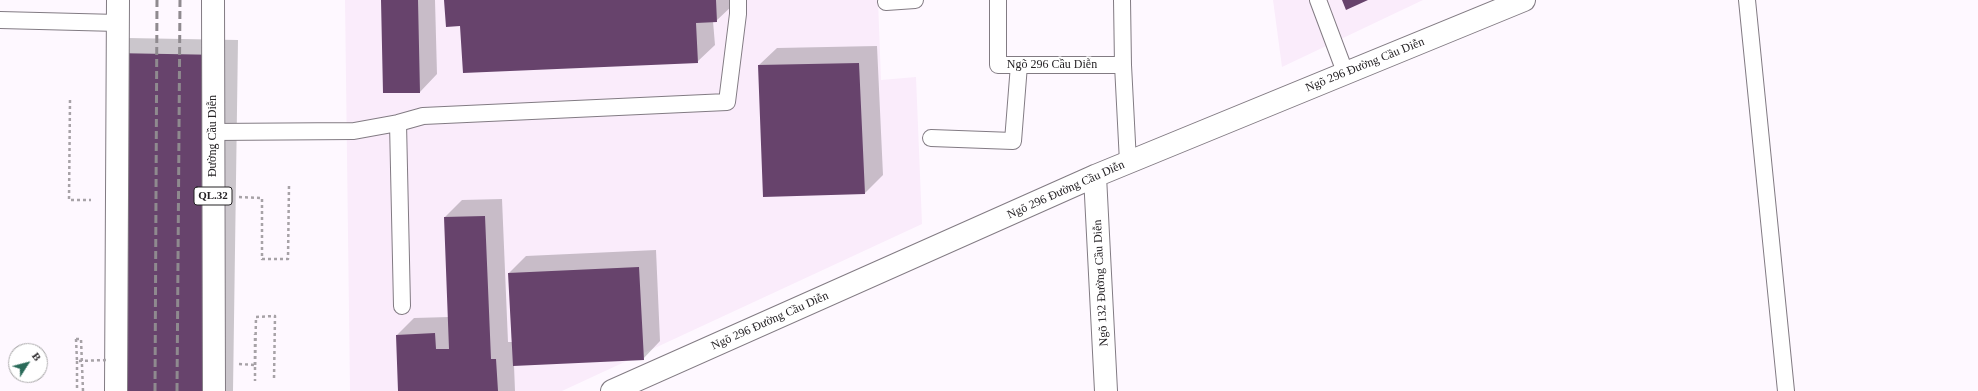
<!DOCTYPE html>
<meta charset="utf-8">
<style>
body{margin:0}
#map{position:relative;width:1978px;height:391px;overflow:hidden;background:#fef8ff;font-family:Georgia,serif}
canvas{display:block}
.north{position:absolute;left:8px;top:343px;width:40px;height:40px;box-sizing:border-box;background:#fff;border:1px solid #a8a7a8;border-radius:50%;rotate:54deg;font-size:11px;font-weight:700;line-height:16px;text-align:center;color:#252225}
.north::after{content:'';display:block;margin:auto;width:14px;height:18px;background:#2a6a59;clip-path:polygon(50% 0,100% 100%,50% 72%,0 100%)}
</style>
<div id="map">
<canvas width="1978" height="391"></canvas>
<div class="north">B</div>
</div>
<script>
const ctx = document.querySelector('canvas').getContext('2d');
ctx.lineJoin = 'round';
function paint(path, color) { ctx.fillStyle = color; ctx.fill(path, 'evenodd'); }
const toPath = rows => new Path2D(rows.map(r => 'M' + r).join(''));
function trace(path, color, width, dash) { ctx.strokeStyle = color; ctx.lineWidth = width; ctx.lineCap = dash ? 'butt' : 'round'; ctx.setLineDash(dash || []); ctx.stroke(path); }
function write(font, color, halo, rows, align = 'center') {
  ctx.font = font + ' Georgia,serif'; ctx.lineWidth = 4; ctx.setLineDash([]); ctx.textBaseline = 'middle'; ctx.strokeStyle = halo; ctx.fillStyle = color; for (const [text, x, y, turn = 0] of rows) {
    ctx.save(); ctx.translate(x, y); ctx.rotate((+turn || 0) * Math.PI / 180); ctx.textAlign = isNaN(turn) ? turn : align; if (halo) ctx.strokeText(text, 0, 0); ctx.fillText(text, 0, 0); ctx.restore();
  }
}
const built = toPath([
 [345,0,878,0,881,80,916,77,922,224,562,391,350,391],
 [1273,0,1423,0,1282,67]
]);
const shadow = toPath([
 [382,0,435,0,437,74,420,92],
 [445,0,733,0,734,4,716,21,713,21,715,45,697,62,461,25],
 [128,38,238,40,233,391,108,391],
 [877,46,883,175,865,193,759,65,777,48],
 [502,199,508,342,512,342,509,273,526,256,656,250,660,341,643,359,514,365,515,391,399,391,397,335,414,318,449,317,445,217,462,200]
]);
const building = toPath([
 [381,0,418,0,420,93,383,93],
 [444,0,716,0,717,22,696,23,698,63,463,73,460,26,446,27],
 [1342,0,1368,0,1346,10],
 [112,53,223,55,218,391,107,391],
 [859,63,865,194,763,197,758,65],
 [485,216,491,359,496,359,498,391,398,391,396,335,435,333,436,349,449,349,444,217],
 [639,267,644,360,513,366,508,273]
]);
const path = toPath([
 [70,100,69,200,91,200],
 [239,197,262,198,262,259,288,259,289,185],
 [256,317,275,316,274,379],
 [76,339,81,339,83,391],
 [77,361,77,391],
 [239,364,255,365,255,381],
 [255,365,255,334]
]);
const lane = toPath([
 [998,0,998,65,1123,65],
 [1122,0,1123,65,1128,162],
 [1318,0,1345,72],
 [1747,0,1786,391],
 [886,2,915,0],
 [0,20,118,23],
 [398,123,402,306],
 [212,132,354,131,398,123,423,116,727,102,738,14,738,0],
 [931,138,1013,141,1019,65]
]);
const street = toPath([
 [1095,176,1106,391],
 [612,391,1095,176,1524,0]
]);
const highway = toPath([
 [213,0,214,391],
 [116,391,118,0]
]);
const rail = toPath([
 [155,391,157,0],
 [177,391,180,0]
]);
const pathBridge = toPath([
 [76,339,77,361,107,360],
 [255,365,256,317]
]);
const shields = [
 [213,196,38]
];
const shieldNames = [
 ["QL.32",213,196]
];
const streetNames = [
 ["Ngõ 296 Cầu Diễn",1052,65],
 ["Ngõ 296 Đường Cầu Diễn",1365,65,-22],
 ["Đường Cầu Diễn",213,136,-90],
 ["Ngõ 296 Đường Cầu Diễn",1066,190,-24],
 ["Ngõ 132 Đường Cầu Diễn",1101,283,-93],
 ["Ngõ 296 Đường Cầu Diễn",770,321,-24]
];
paint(built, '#faecfb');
paint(shadow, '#0003');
paint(building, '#67436c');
trace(lane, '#827b83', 18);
trace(street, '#827b83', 24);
trace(highway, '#827b83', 24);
trace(path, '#a7a2a7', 2.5, [3, 3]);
trace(lane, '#fff', 16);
trace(street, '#fff', 22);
trace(highway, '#fff', 22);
trace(rail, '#8f8a8f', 3, [8, 4]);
trace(pathBridge, '#a7a2a7', 2.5, [3, 3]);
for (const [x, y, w] of shields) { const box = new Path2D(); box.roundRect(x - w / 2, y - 9, w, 18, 3); ctx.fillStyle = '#fff'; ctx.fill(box); trace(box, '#252225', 1); }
write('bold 11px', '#252225', null, shieldNames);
write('12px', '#252225', '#fff', streetNames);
</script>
